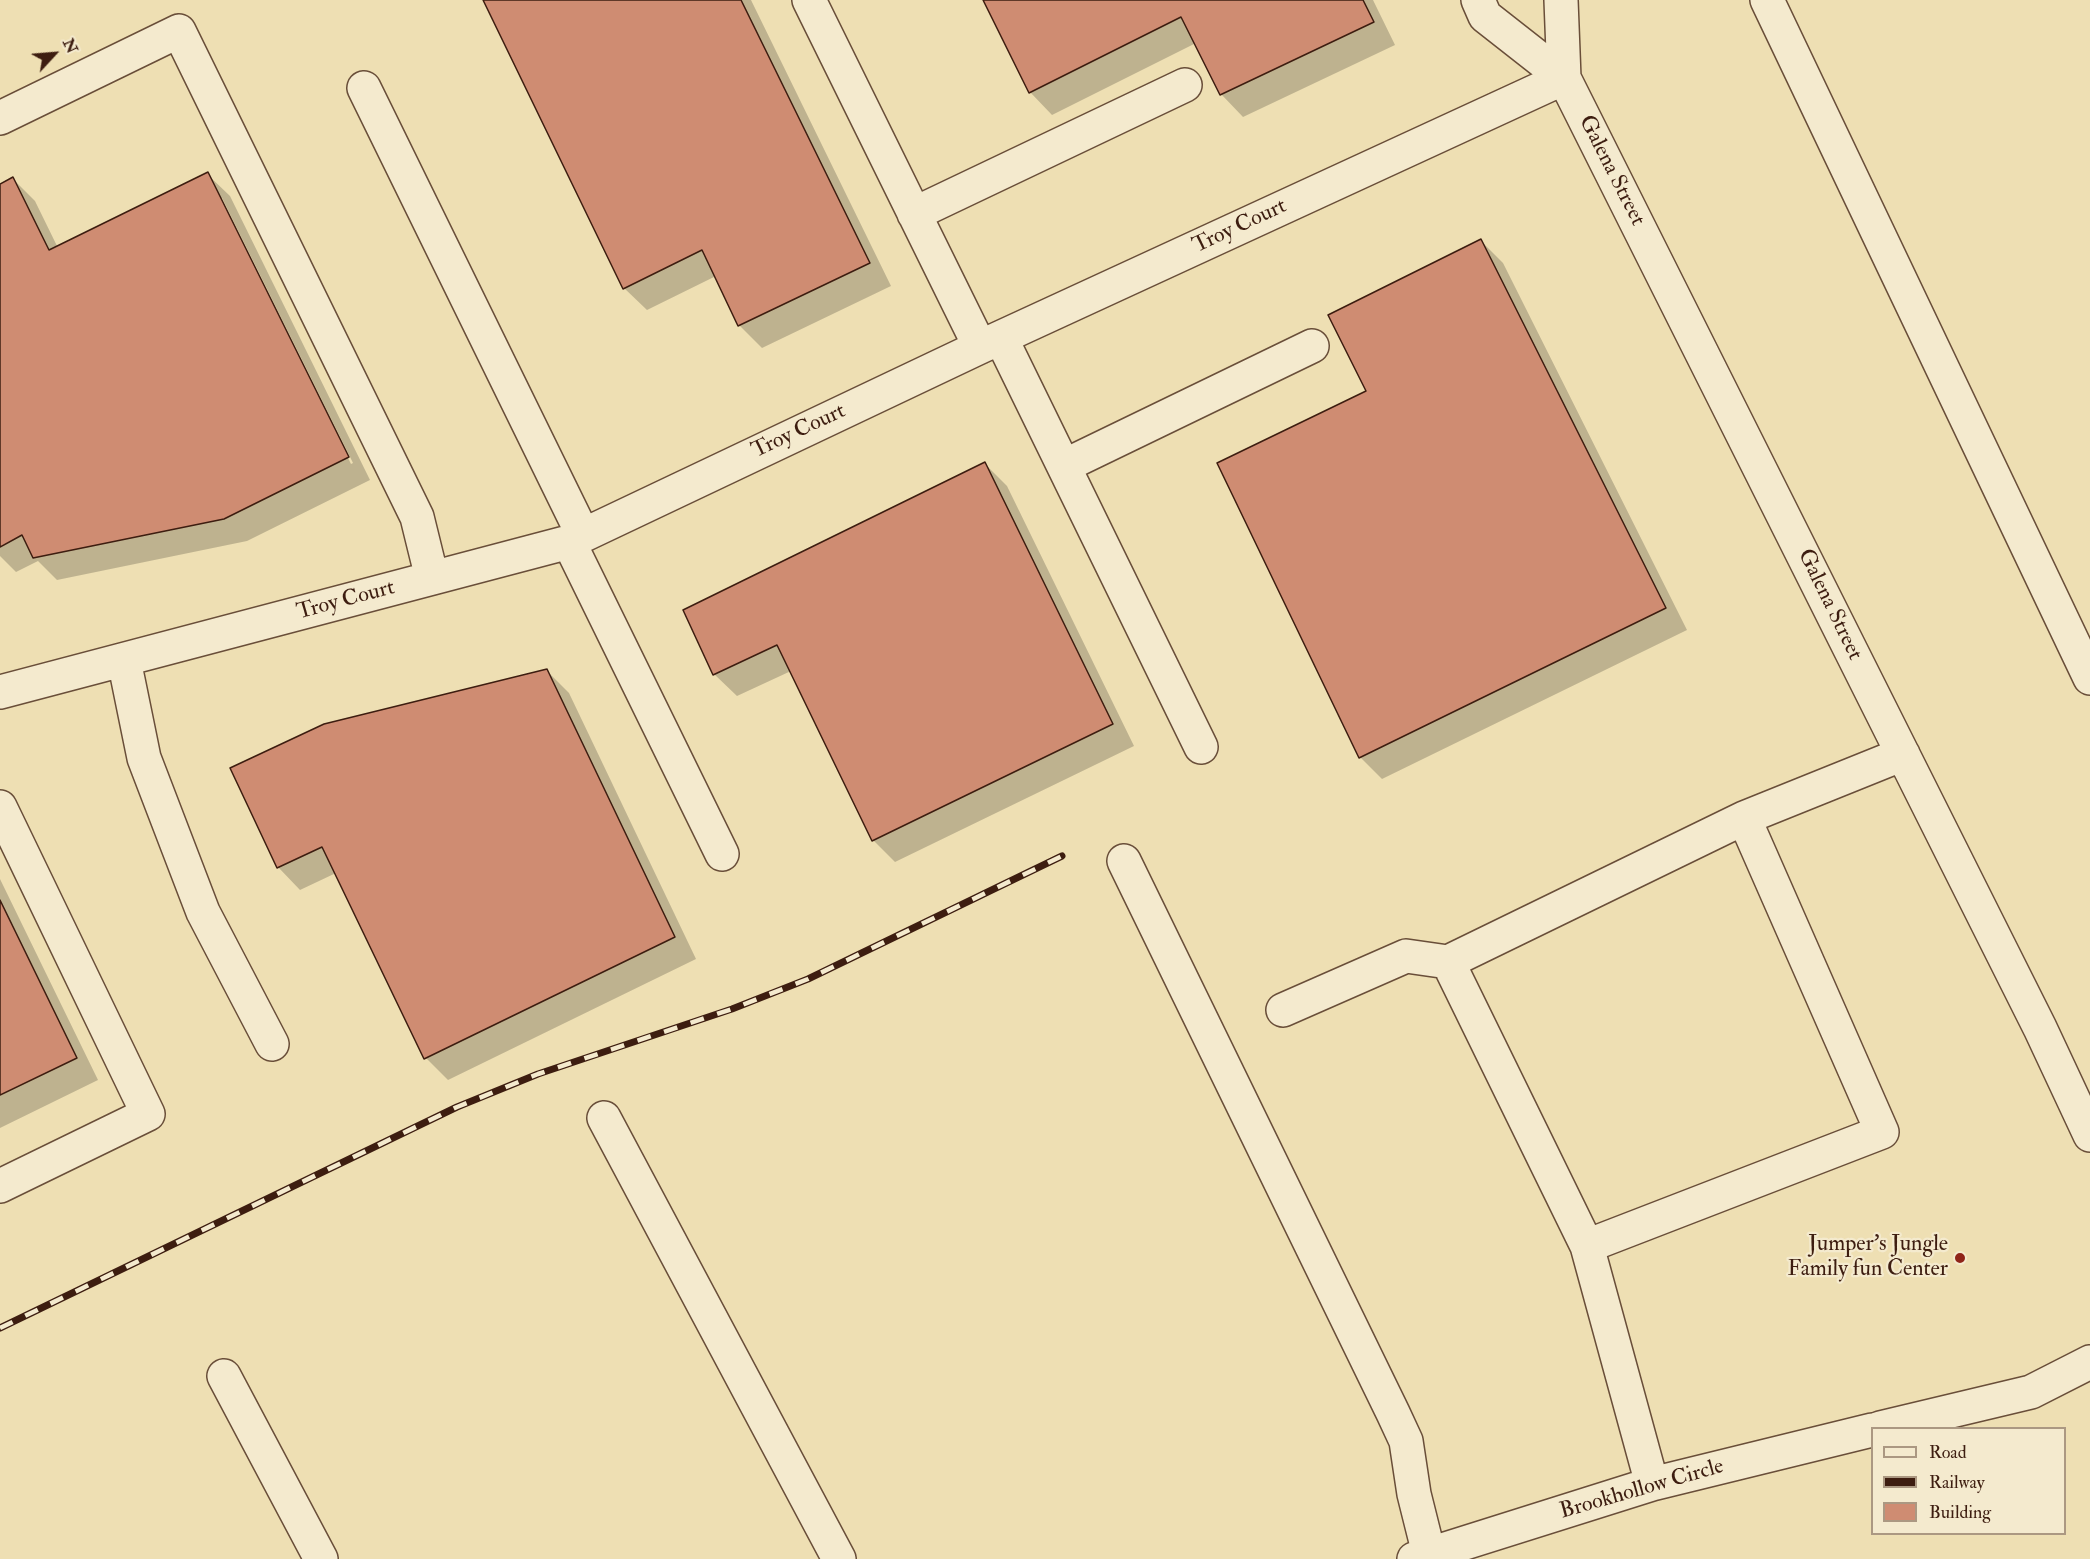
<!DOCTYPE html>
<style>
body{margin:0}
#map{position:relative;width:2090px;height:1559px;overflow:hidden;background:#eedfb3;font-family:"IM FELL Double Pica",serif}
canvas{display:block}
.legend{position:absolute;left:1871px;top:1427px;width:195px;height:108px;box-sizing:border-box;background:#f4eace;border:2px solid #ab9882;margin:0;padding:8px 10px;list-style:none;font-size:18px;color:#3d1d10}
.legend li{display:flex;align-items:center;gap:12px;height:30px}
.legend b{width:30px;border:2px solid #ab9882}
.north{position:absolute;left:24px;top:24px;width:60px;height:60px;-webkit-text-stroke:4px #f4eace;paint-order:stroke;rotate:64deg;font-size:16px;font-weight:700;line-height:24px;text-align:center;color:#3d1d10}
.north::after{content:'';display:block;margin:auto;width:21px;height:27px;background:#3d1d10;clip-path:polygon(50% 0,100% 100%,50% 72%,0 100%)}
</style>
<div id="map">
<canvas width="2090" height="1559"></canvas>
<ul class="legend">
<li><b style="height:8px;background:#f4eace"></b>Road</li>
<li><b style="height:8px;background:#3d1d10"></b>Railway</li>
<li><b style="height:16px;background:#cf8c72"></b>Building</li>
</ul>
<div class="north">N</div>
</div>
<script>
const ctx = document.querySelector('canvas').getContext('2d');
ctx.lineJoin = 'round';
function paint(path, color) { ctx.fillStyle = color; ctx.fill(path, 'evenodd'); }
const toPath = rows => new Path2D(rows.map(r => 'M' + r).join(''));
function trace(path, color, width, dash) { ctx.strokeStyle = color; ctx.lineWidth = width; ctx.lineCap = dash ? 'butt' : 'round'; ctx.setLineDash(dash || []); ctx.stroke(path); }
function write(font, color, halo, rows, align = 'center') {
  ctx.font = font + ' "IM FELL Double Pica",serif'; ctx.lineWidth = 4.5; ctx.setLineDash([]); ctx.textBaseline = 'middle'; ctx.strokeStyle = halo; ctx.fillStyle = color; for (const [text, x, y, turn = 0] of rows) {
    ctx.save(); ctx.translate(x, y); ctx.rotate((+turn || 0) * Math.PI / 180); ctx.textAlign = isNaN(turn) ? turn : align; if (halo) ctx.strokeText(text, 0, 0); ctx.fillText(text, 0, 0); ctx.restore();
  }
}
const shadow = toPath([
 [485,0,751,0,891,286,762,348,739,325,716,276,647,310,624,288],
 [985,0,1373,0,1395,45,1243,117,1221,94,1196,43,1052,115,1030,92],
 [207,174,230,196,370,480,247,541,57,580,38,561,16,572,0,556,0,186,13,179,35,201,58,248],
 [219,198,222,198,353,463,351,464],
 [1480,240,1503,263,1687,630,1382,779,1360,757],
 [985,464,1007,486,1134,746,895,862,873,840,791,671,737,696,714,674],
 [547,671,569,693,696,959,448,1080,426,1058,336,873,300,890,278,867],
 [0,879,98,1080,0,1128]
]);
const building = toPath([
 [483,0,741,0,870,263,738,326,702,250,623,289,483,0],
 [983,0,1363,0,1374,22,1220,95,1181,17,1029,93,983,0],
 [208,172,349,457,224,519,33,558,22,535,0,547,0,184,13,177,49,250,208,172],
 [1481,239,1666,608,1359,758,1217,463,1366,391,1328,315,1481,239],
 [985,462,1113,724,872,841,777,645,713,675,683,610,985,462],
 [547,669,675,937,424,1059,322,847,277,868,230,768,324,724,547,669],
 [0,900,77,1058,0,1095,0,900]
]);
const minor = toPath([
 [809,0,980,347],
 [1478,0,1485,16,1564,78],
 [1561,0,1564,78,2040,1028,2090,1135],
 [1767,0,2090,678],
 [364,88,583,535],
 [0,118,179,31,417,517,432,578],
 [914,214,1185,85],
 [1001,338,1201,747],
 [1064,466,1312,346],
 [569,542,722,854],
 [124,660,144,758,203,912,272,1044],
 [0,692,569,542,980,347,1564,78],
 [0,807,148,1114,0,1186],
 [1124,861,1393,1413,1406,1441,1414,1494,1429,1554],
 [1283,1010,1406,956,1448,962],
 [604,1118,839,1559],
 [1587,1246,1882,1132,1744,818],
 [224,1376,321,1559],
 [1880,1428,2031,1392,2090,1362],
 [1652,1484,1587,1246,1448,962,1744,818,1903,754],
 [1414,1559,1652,1484,1872,1430]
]);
const rail = toPath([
 [0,1328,457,1107,538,1074,732,1009,808,979,1062,856]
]);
const markers = [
 [1960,1258,6,"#8f2418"]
];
const streetNames = [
 ["Galena Street",1611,171,63],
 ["Troy Court",1240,227,-25],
 ["Troy Court",799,432,-25],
 ["Troy Court",346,601,-15],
 ["Galena Street",1829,605,64],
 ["Brookhollow Circle",1642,1490,-16]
];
const poiNames = [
 ["Jumper's Jungle",1948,1245],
 ["Family fun Center",1948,1270]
];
paint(shadow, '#0003');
paint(building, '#cf8c72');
trace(building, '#3d1d10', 1.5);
trace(minor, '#694e39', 36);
trace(minor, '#f4eace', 33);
trace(rail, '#3d1d10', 7);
trace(rail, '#f4eace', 4.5, [14]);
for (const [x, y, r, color] of markers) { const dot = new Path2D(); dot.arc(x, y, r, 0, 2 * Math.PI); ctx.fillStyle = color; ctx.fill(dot); trace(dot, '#f4eace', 2); }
write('22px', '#3d1d10', '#f4eace', streetNames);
write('22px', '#3d1d10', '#f4eace', poiNames, 'right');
</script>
